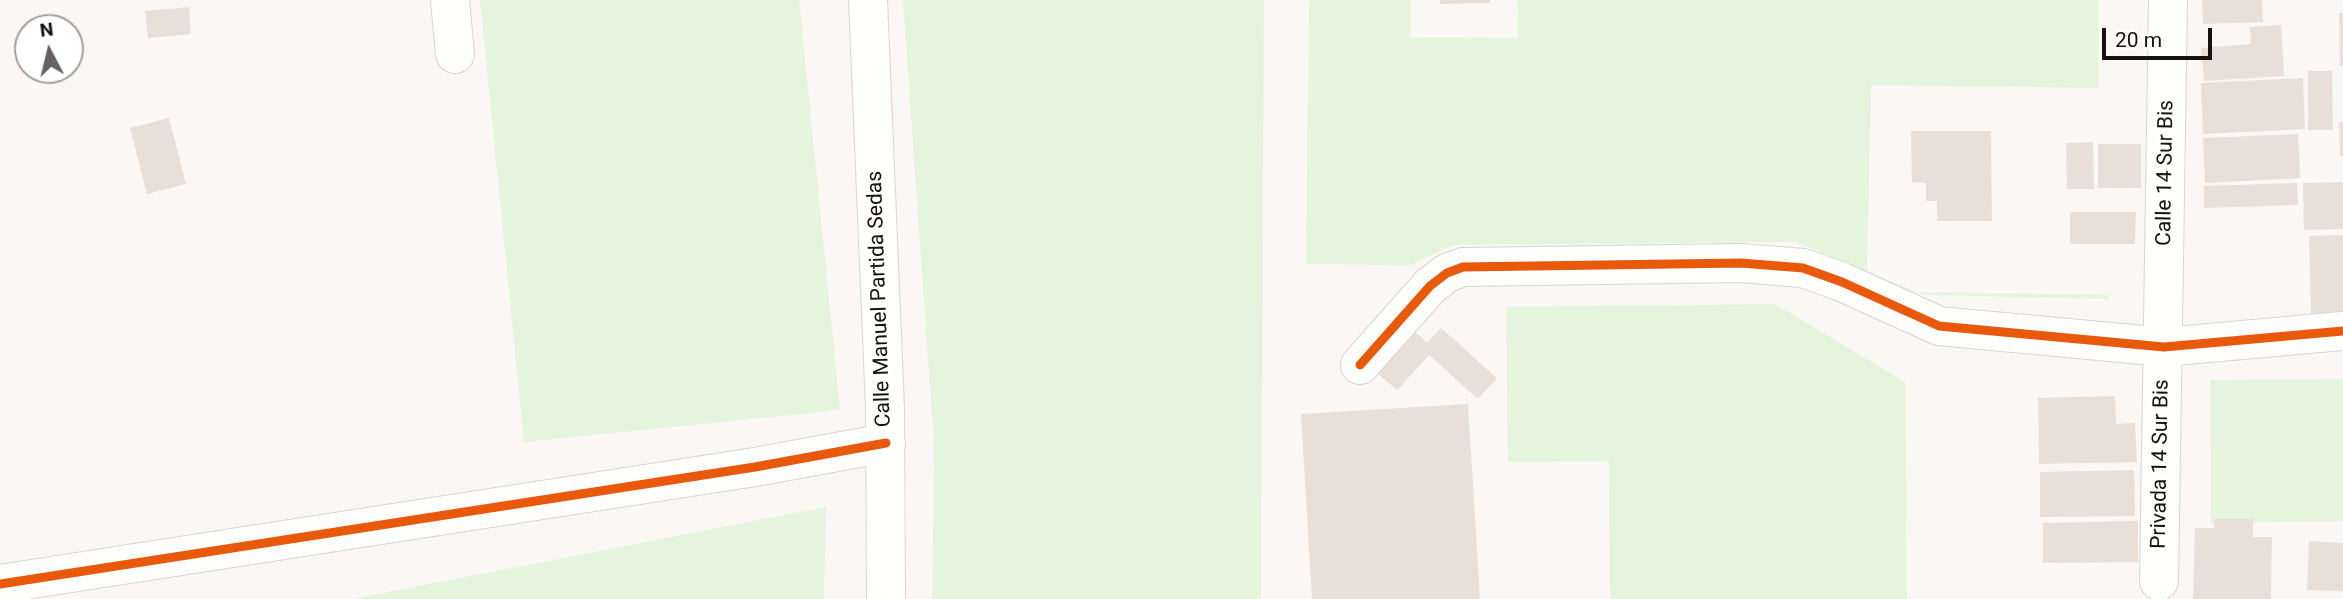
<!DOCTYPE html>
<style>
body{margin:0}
#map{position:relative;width:2343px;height:599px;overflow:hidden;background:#faf7f4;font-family:Roboto,sans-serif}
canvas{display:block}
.north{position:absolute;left:14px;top:14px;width:70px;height:70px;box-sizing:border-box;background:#fff;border:2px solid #a1a09f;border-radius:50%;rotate:353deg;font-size:19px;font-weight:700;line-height:28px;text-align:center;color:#151210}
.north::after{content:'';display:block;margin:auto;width:24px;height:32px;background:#656260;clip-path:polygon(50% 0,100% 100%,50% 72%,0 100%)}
.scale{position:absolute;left:2102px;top:28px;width:110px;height:32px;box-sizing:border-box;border:4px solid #151210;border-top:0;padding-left:9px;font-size:21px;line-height:24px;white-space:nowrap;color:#151210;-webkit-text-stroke:5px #fff;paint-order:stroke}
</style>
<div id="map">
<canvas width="2343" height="599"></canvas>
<div class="north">N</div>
<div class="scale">20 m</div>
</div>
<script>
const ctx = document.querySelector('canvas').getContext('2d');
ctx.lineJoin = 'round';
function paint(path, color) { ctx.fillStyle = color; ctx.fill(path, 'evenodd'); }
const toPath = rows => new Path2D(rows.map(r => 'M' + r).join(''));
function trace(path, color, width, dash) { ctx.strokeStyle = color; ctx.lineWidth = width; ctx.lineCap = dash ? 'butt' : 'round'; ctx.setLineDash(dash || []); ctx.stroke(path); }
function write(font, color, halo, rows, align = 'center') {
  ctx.font = font + ' Roboto,sans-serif'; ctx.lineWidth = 5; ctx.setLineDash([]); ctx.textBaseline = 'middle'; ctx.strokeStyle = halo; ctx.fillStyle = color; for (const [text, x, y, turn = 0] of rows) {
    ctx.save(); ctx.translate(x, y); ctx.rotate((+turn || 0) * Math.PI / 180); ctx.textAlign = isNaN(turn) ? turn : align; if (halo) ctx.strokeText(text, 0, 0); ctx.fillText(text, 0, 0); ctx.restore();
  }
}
const green = toPath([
 [480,0,799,0,840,410,524,442],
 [903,0,1264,0,1261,599,932,599,934,445],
 [1309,0,1410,0,1410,37,1517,38,1518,0,2099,0,2098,88,1871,85,1867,271,1917,292,2109,295,2108,299,1925,295,1917,292,1867,291,1867,272,1796,242,1453,245,1411,265,1306,264],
 [1775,304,1905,382,1907,599,1610,599,1609,461,1508,462,1506,307],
 [2343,379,2343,521,2211,523,2210,380],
 [826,507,824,599,352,599]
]);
const building = toPath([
 [1440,0,1490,0,1490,3,1440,4],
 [2202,0,2262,0,2263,22,2203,24],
 [189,7,191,34,148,38,145,11],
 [2339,13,2343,13,2343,66,2340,66],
 [2281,25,2284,76,2204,81,2201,48,2251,44,2250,27],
 [2308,71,2332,71,2333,130,2308,130],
 [2303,78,2305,129,2203,134,2201,83],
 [169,118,186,184,147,194,130,128],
 [2339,122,2343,122,2343,156,2340,156],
 [1911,131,1991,131,1992,221,1937,221,1937,201,1926,201,1926,183,1912,182],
 [2298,134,2300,178,2205,183,2203,138],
 [2093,142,2094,189,2067,189,2066,143],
 [2098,144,2141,144,2141,188,2098,188],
 [2343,182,2343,229,2304,230,2303,183],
 [2297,183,2298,205,2204,208,2204,186],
 [2070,212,2136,212,2135,244,2070,244],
 [2343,235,2343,314,2311,315,2309,236],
 [1407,324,1427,343,1441,328,1497,378,1478,399,1429,355,1397,390,1369,366],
 [2115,396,2116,424,2135,423,2137,462,2039,464,2038,398],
 [1468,404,1480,599,1312,599,1301,414],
 [2134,470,2135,516,2040,517,2040,472],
 [2214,519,2253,519,2253,537,2272,537,2271,599,2193,599,2195,528,2214,528],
 [2138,521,2138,562,2043,563,2043,523],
 [2309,541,2343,543,2343,591,2307,590]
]);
const minor = toPath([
 [450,0,455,54],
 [868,0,885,408,886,599],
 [1360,365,1430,286,1447,273,1463,267,1741,263,1803,268,1842,282,1939,326,2164,347,2343,331],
 [2159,581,2168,0],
 [0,584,755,467,886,443]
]);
const cycleway = toPath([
 [1360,365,1430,286,1447,273,1463,267,1741,263,1803,268,1842,282,1939,326,2164,347,2343,331],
 [0,584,755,467,886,443]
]);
const streetNames = [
 ["Calle 14 Sur Bis",2166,173,-89],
 ["Calle Manuel Partida Sedas",880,299,-92],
 ["Privada 14 Sur Bis",2161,464,-89]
];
paint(green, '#e5f5dd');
paint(building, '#e9dfd9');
trace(minor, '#d7d5d2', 40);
trace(minor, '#fefefd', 38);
trace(cycleway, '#e8590c', 9);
write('21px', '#151210', '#fff', streetNames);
</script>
